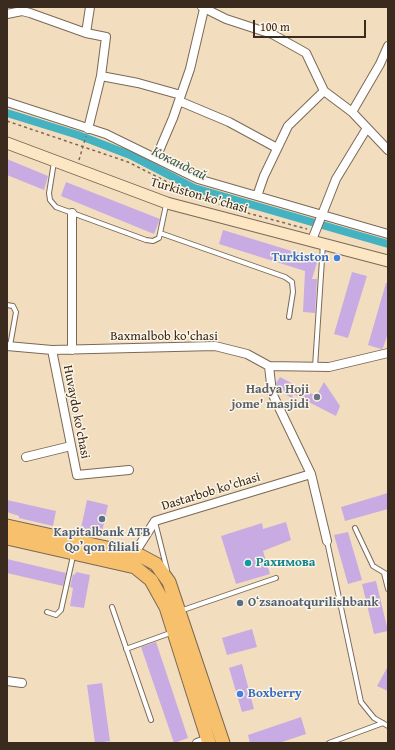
<!DOCTYPE html>
<meta charset="utf-8">
<style>
body{margin:0}
#map{position:relative;width:395px;height:750px;overflow:hidden;background:#f2debe;font-family:"Gentium Book Plus",serif}
canvas{display:block}
.frame{position:absolute;inset:0;border:8px solid #3b2a1e;pointer-events:none}
.scale{position:absolute;left:253px;top:20px;width:113px;height:18px;box-sizing:border-box;border:2px solid #3b2a1e;border-top:0;padding-left:5px;font-size:12px;line-height:14px;white-space:nowrap;color:#3b2a1e;-webkit-text-stroke:3px #fcf5e5;paint-order:stroke}
</style>
<div id="map">
<canvas width="395" height="750"></canvas>
<div class="frame"></div>
<div class="scale">100 m</div>
</div>
<script>
const ctx = document.querySelector('canvas').getContext('2d');
ctx.lineJoin = 'round';
const toPath = rows => new Path2D(rows.map(r => 'M' + r).join(''));
function trace(path, color, width, dash) { ctx.strokeStyle = color; ctx.lineWidth = width; ctx.lineCap = dash ? 'butt' : 'round'; ctx.setLineDash(dash || []); ctx.stroke(path); }
function paint(path, color) { ctx.fillStyle = color; ctx.fill(path, 'evenodd'); }
function write(font, color, halo, rows, align = 'center') {
  ctx.font = font + ' "Gentium Book Plus",serif'; ctx.lineWidth = 3; ctx.setLineDash([]); ctx.textBaseline = 'middle'; ctx.strokeStyle = halo; ctx.fillStyle = color; for (const [text, x, y, turn = 0] of rows) {
    ctx.save(); ctx.translate(x, y); ctx.rotate((+turn || 0) * Math.PI / 180); ctx.textAlign = isNaN(turn) ? turn : align; if (halo) ctx.strokeText(text, 0, 0); ctx.fillText(text, 0, 0); ctx.restore();
  }
}
const canal = toPath([
 [7,113,78,135,130,155,194,188,388,244]
]);
const building = toPath([
 [7,159,48,176,44,190,7,175],
 [66,182,160,219,154,234,61,196],
 [223,230,318,259,312,279,317,279,315,313,303,312,305,271,219,244],
 [352,272,367,276,348,338,334,334],
 [386,283,388,283,388,333,383,348,381,349,368,345],
 [280,377,316,396,324,382,340,406,336,416,293,394,292,398,277,390,276,383],
 [388,493,388,509,345,521,341,507],
 [7,500,56,511,53,526,19,518,19,516,7,512],
 [87,500,108,505,102,532,81,528],
 [286,522,291,540,263,551,270,574,236,584,221,536,262,523,263,529],
 [348,532,362,580,348,584,334,535],
 [7,559,66,573,63,586,7,573],
 [76,572,90,575,84,608,70,606,73,588,70,587,73,574,75,575],
 [376,581,388,631,374,634,362,584],
 [252,629,257,647,227,655,222,638],
 [156,642,188,738,174,743,141,647],
 [242,664,254,709,242,712,229,668],
 [388,666,388,691,377,686],
 [102,683,110,741,95,743,87,685],
 [301,717,306,734,279,743,250,743,248,735]
]);
const path = toPath([
 [7,121,128,162,193,195,229,208,307,229],
 [79,160,86,136]
]);
const lane = toPath([
 [54,162,49,193,50,200,56,207,146,240,153,241,159,238,166,205],
 [160,233,285,277,292,282,293,292,289,317],
 [7,305,13,306,16,312,10,346],
 [315,367,323,244],
 [155,522,167,570],
 [355,528,373,566,388,575],
 [327,541,361,702,374,718,388,726],
 [384,573,388,589],
 [112,607,151,720],
 [180,611,276,578],
 [47,612,56,615,61,610,73,556],
 [126,649,173,632],
 [329,743,383,723]
]);
const street = toPath([
 [202,7,226,19,272,34,306,53,324,91,352,112,388,150],
 [7,14,22,11,30,13,86,33,106,37,101,76,88,129],
 [86,33,90,7],
 [101,76,138,83,181,95],
 [179,101,229,122,277,148],
 [7,102,106,134,198,179,388,234],
 [352,112,380,64,388,46],
 [156,158,173,118,190,69,204,9],
 [257,196,264,176,288,126,324,91],
 [312,240,336,179,367,128],
 [7,346,52,350,215,346,247,354,269,366,329,367,388,353],
 [52,350,77,475,129,470],
 [72,350,72,213],
 [269,366,272,393,311,474,327,541],
 [26,457,71,446],
 [134,554,155,521,311,474],
 [7,681,22,683],
 [197,743,208,739]
]);
const secondary = toPath([
 [7,143,167,203,388,261]
]);
const primary = toPath([
 [7,526,134,554,141,556,156,564,169,582,223,743],
 [7,538,135,567,151,580,166,607,209,743]
]);
const markers = [
 [337,258,4,"#3f7fe0"],
 [317,397,4,"#6b7280"],
 [102,519,4,"#5c6f8a"],
 [248,563,4,"#0f9aa8"],
 [240,603,4,"#5c6f8a"],
 [240,694,4,"#3f7fe0"]
];
const streetNames = [
 ["Turkiston ko'chasi",199,196,16],
 ["Baxmalbob ko'chasi",164,337],
 ["Huvaydo ko'chasi",76,412,79],
 ["Dastarbob ko'chasi",211,492,-17]
];
const shopNames = [
 ["Turkiston",329,258],
 ["Boxberry",248,694,"left"]
];
const worshipNames = [
 ["Hadya Hoji",309,390],
 ["jome' masjidi",309,405]
];
const serviceNames = [
 ["Kapitalbank ATB",102,533],
 ["Qo’qon filiali",102,548],
 ["Oʻzsanoatqurilishbank",248,603,"left"]
];
const cultureNames = [
 ["Рахимова",256,563]
];
const waterNames = [
 ["Кокандсай",179,164,26]
];
trace(canal, '#45b2c1', 8);
paint(building, '#c9abe3');
trace(lane, '#7b6956', 6);
trace(street, '#7b6956', 10);
trace(secondary, '#7b6956', 13);
trace(primary, '#7b6956', 15);
trace(path, '#7b6956', 1.5, [3, 3]);
trace(lane, '#fff', 4);
trace(street, '#fff', 8);
trace(secondary, '#fce6c4', 11);
trace(primary, '#f7c06c', 13);
for (const [x, y, r, color] of markers) { const dot = new Path2D(); dot.arc(x, y, r, 0, 2 * Math.PI); ctx.fillStyle = color; ctx.fill(dot); trace(dot, '#fcf5e5', 1.5); }
write('13px', '#3b2a1e', '#fcf5e5', streetNames);
write('bold 13px', '#366cbe', '#fcf5e5', shopNames, 'right');
write('bold 13px', '#5b616d', '#fcf5e5', worshipNames, 'right');
write('bold 13px', '#4e5e75', '#fcf5e5', serviceNames);
write('bold 13px', '#0d838f', '#fcf5e5', cultureNames, 'left');
write('italic 14px', '#3e5a57', '#fcf5e5', waterNames);
</script>
